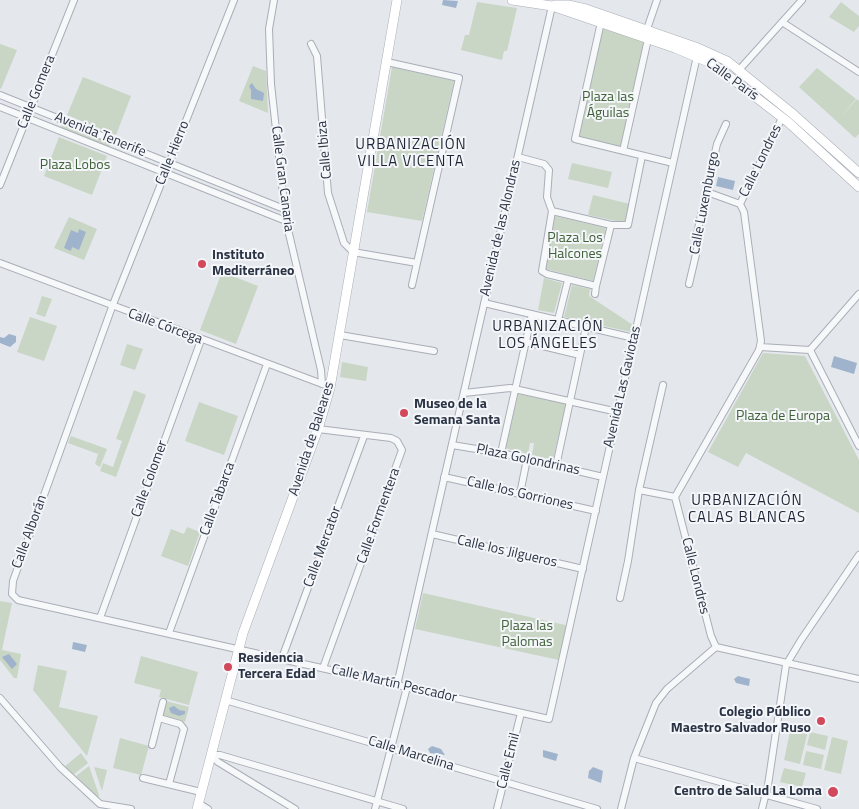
<!DOCTYPE html>
<meta charset="utf-8">
<style>
body{margin:0}
canvas{display:block;background:#e4e7ec}
</style>
<canvas width="859" height="809"></canvas>
<script>
const ctx = document.querySelector('canvas').getContext('2d');
ctx.lineJoin = 'round';
function paint(path, color) { ctx.fillStyle = color; ctx.fill(path, 'evenodd'); }
const toPath = rows => new Path2D(rows.map(r => 'M' + r).join(''));
function trace(path, color, width, dash) { ctx.strokeStyle = color; ctx.lineWidth = width; ctx.lineCap = dash ? 'butt' : 'round'; ctx.setLineDash(dash || []); ctx.stroke(path); }
function write(font, color, halo, rows, align = 'center') {
  ctx.font = font + ' "Titillium Web",sans-serif'; ctx.lineWidth = 4; ctx.setLineDash([]); ctx.textBaseline = 'middle'; ctx.strokeStyle = halo; ctx.fillStyle = color; for (const [text, x, y, turn = 0] of rows) {
    ctx.save(); ctx.translate(x, y); ctx.rotate((+turn || 0) * Math.PI / 180); ctx.textAlign = isNaN(turn) ? turn : align; if (halo) ctx.strokeText(text, 0, 0); ctx.fillText(text, 0, 0); ctx.restore();
  }
}
const green = toPath([
 [477,2,517,8,507,51,504,51,502,60,461,50,465,35,469,35],
 [841,2,859,16,859,26,854,32,829,17],
 [602,28,645,41,621,147,579,136],
 [0,44,17,50,1,89,0,88],
 [253,66,266,71,268,113,239,101],
 [392,67,454,81,422,221,367,212],
 [817,68,856,99,840,118,857,99,859,101,859,134,855,138,799,87],
 [83,77,131,96,116,135,67,115],
 [63,123,112,142,109,148,60,129],
 [59,137,107,156,92,195,44,176],
 [572,163,612,172,608,188,568,179],
 [593,195,630,204,625,223,588,215],
 [555,216,606,228,593,281,546,269],
 [69,217,97,229,84,260,54,248],
 [222,272,258,286,236,344,200,330],
 [544,278,562,283,554,313,538,310],
 [572,285,590,289,589,296,633,325,631,332,564,317],
 [42,296,52,299,45,317,36,314],
 [30,317,57,326,44,361,17,352],
 [127,344,143,349,135,370,120,365],
 [763,353,805,356,859,460,859,513,746,453,738,467,708,452],
 [342,362,368,367,366,381,340,377],
 [134,390,146,395,116,477,100,471,103,463,113,467,122,441,116,439],
 [518,394,566,404,553,460,532,455,534,443,530,443,528,454,505,448],
 [199,402,238,416,224,455,185,441],
 [71,436,107,449,100,467,95,464,98,454,68,443],
 [187,527,200,532,188,566,161,556,171,529,184,534],
 [423,593,565,625,567,627,559,660,415,629],
 [0,601,12,603,2,650,21,654,17,678,14,678,0,660],
 [141,656,198,672,189,705,159,697,161,690,134,683],
 [38,665,67,671,59,707,98,716,87,756,33,690],
 [166,701,189,707,185,722,162,716],
 [791,727,808,731,800,764,784,760],
 [810,732,828,736,825,750,807,745],
 [832,737,848,741,841,774,824,770],
 [120,738,149,746,141,775,113,768],
 [806,751,824,755,821,769,803,765],
 [81,753,88,763,73,775,64,767],
 [89,766,99,795,98,798,76,776],
 [94,767,107,770,102,791],
 [784,768,806,773,802,787,780,782]
]);
const water = toPath([
 [443,0,458,1,456,8,442,5],
 [252,83,256,89,264,93,263,101,251,99,251,90,249,86],
 [718,177,735,181,733,190,716,186],
 [79,229,86,232,79,250,72,247,71,251,64,248,71,230,78,233],
 [9,334,16,336,16,342,10,347,0,343,0,337,4,338],
 [834,356,857,363,854,374,831,367],
 [73,642,87,645,85,652,72,649],
 [9,654,17,664,12,669,2,657],
 [738,676,750,679,749,686,736,683,734,679],
 [174,706,179,710,185,711,185,714,179,716,171,713,169,708],
 [432,746,441,749,445,755,430,753,428,749],
 [543,750,558,754,556,761,543,757],
 [593,767,603,771,601,783,588,778,589,771]
]);
const minor = toPath([
 [234,0,112,307,13,581,12,594,18,600,549,719,697,56],
 [274,0,269,29,271,84,286,221,321,370,322,384],
 [601,22,575,139,673,163],
 [782,22,859,72],
 [646,32,657,0],
 [311,44,317,56,328,193,344,243,353,252,417,263],
 [387,62,459,78,412,285],
 [739,70,802,0],
 [0,95,284,209],
 [0,107,286,221],
 [623,151,648,39],
 [518,157,544,164,549,170,547,197,552,211],
 [0,185,74,0],
 [707,192,740,204,744,212,761,341,759,350,675,497,711,636,716,647],
 [740,204,782,118],
 [552,211,611,225,596,286,547,274,542,271,552,211],
 [611,225,628,225,642,156],
 [0,263,325,385],
 [689,284,697,250,696,238,717,144,726,124],
 [595,294,596,286],
 [484,303,634,338],
 [558,320,568,280],
 [340,335,434,351],
 [526,342,580,355],
 [760,347,810,350],
 [810,350,859,446],
 [810,350,859,294],
 [464,393,510,388,618,412],
 [318,429,391,438,397,441,402,450,323,668],
 [452,445,501,453,603,477],
 [501,453,532,314],
 [556,466,586,327],
 [444,477,596,511],
 [639,490,675,497],
 [520,494,527,459],
 [432,534,583,569],
 [620,598,628,561,639,490,663,385],
 [100,618,201,340],
 [169,633,267,364],
 [716,647,859,679],
 [282,658,364,436],
 [397,685,552,6],
 [0,698,60,767,100,804,131,809],
 [225,700,597,809],
 [159,718,180,724,184,729,169,784],
 [152,745,163,702],
 [211,755,220,755,403,809],
 [211,755,218,762,295,809],
 [634,758,817,809],
 [143,778,201,792],
 [198,803,208,809],
 [375,809,407,687],
 [497,809,521,713],
 [621,809,634,758,656,703,667,689,716,647],
 [762,809,768,785,786,665,801,640,859,555]
]);
const secondary = toPath([
 [512,0,552,6,675,48,713,64,788,122,859,187],
 [555,5,568,5,586,9,698,48,727,61,793,114,859,173],
 [197,809,243,633,318,429,330,388,397,0]
]);
const markers = [
 [202,264,5,"#d1495b"],
 [404,413,5,"#d1495b"],
 [228,667,5,"#d1495b"],
 [821,721,5,"#d1495b"],
 [833,792,6,"#d1495b"]
];
const streetNames = [
 ["Calle París",732,80,36],
 ["Calle Gomera",37,92,-68],
 ["Avenida Tenerife",100,135,22],
 ["Calle Ibiza",325,150,-95],
 ["Calle Hierro",173,153,-68],
 ["Calle Londres",761,161,-64],
 ["Calle Gran Canaria",282,179,83],
 ["Calle Luxemburgo",705,203,-79],
 ["Avenida de las Alondras",501,228,-77],
 ["Calle Córcega",165,327,20],
 ["Avenida Las Gaviotas",623,387,-77],
 ["Avenida de Baleares",312,439,-72],
 ["Plaza Golondrinas",528,460,12],
 ["Calle Colomer",150,479,-70],
 ["Calle los Gorriones",520,494,13],
 ["Calle Tabarca",218,499,-70],
 ["Calle Formentera",379,516,-70],
 ["Calle Alborán",30,532,-70],
 ["Calle Mercator",323,547,-70],
 ["Calle los Jilgueros",507,552,13],
 ["Calle Londres",695,576,76],
 ["Calle Martín Pescador",394,684,13],
 ["Calle Marcelina",411,754,17],
 ["Calle Emil",509,761,-76]
];
const parkNames = [
 ["Plaza las",608,98],
 ["Águilas",608,114],
 ["Plaza Lobos",75,166],
 ["Plaza Los",575,239],
 ["Halcones",575,255],
 ["Plaza de Europa",783,417],
 ["Plaza las",527,627],
 ["Palomas",527,643]
];
const poiNames = [
 ["Instituto",212,256],
 ["Mediterráneo",212,272],
 ["Museo de la",414,405],
 ["Semana Santa",414,421],
 ["Residencia",238,659],
 ["Tercera Edad",238,675],
 ["Colegio Público",811,713,"right"],
 ["Maestro Salvador Ruso",811,729,"right"],
 ["Centro de Salud La Loma",822,792,"right"]
];
const neighbourhoodNames = [
 ["URBANIZACIÓN",411,145],
 ["VILLA VICENTA",411,162],
 ["URBANIZACIÓN",548,327],
 ["LOS ÁNGELES",548,344],
 ["URBANIZACIÓN",747,501],
 ["CALAS BLANCAS",747,518]
];
paint(green, '#c9d6c5');
paint(water, '#9fb4cc');
trace(minor, '#a9aeb7', 8);
trace(secondary, '#a9aeb7', 10);
trace(minor, '#f7f8fa', 6);
trace(secondary, '#fff', 9);
for (const [x, y, r, color] of markers) { const dot = new Path2D(); dot.arc(x, y, r, 0, 2 * Math.PI); ctx.fillStyle = color; ctx.fill(dot); trace(dot, '#f4f6f9', 2); }
write('14px', '#2b3445', '#f4f6f9', streetNames);
write('14px', '#3f6138', '#f4f6f9', parkNames);
write('bold 14px', '#2b3445', '#f4f6f9', poiNames, 'left');
ctx.letterSpacing = '1px';
write('15px', '#1d2536', '#f4f6f9', neighbourhoodNames);
ctx.letterSpacing = '0px';
</script>
